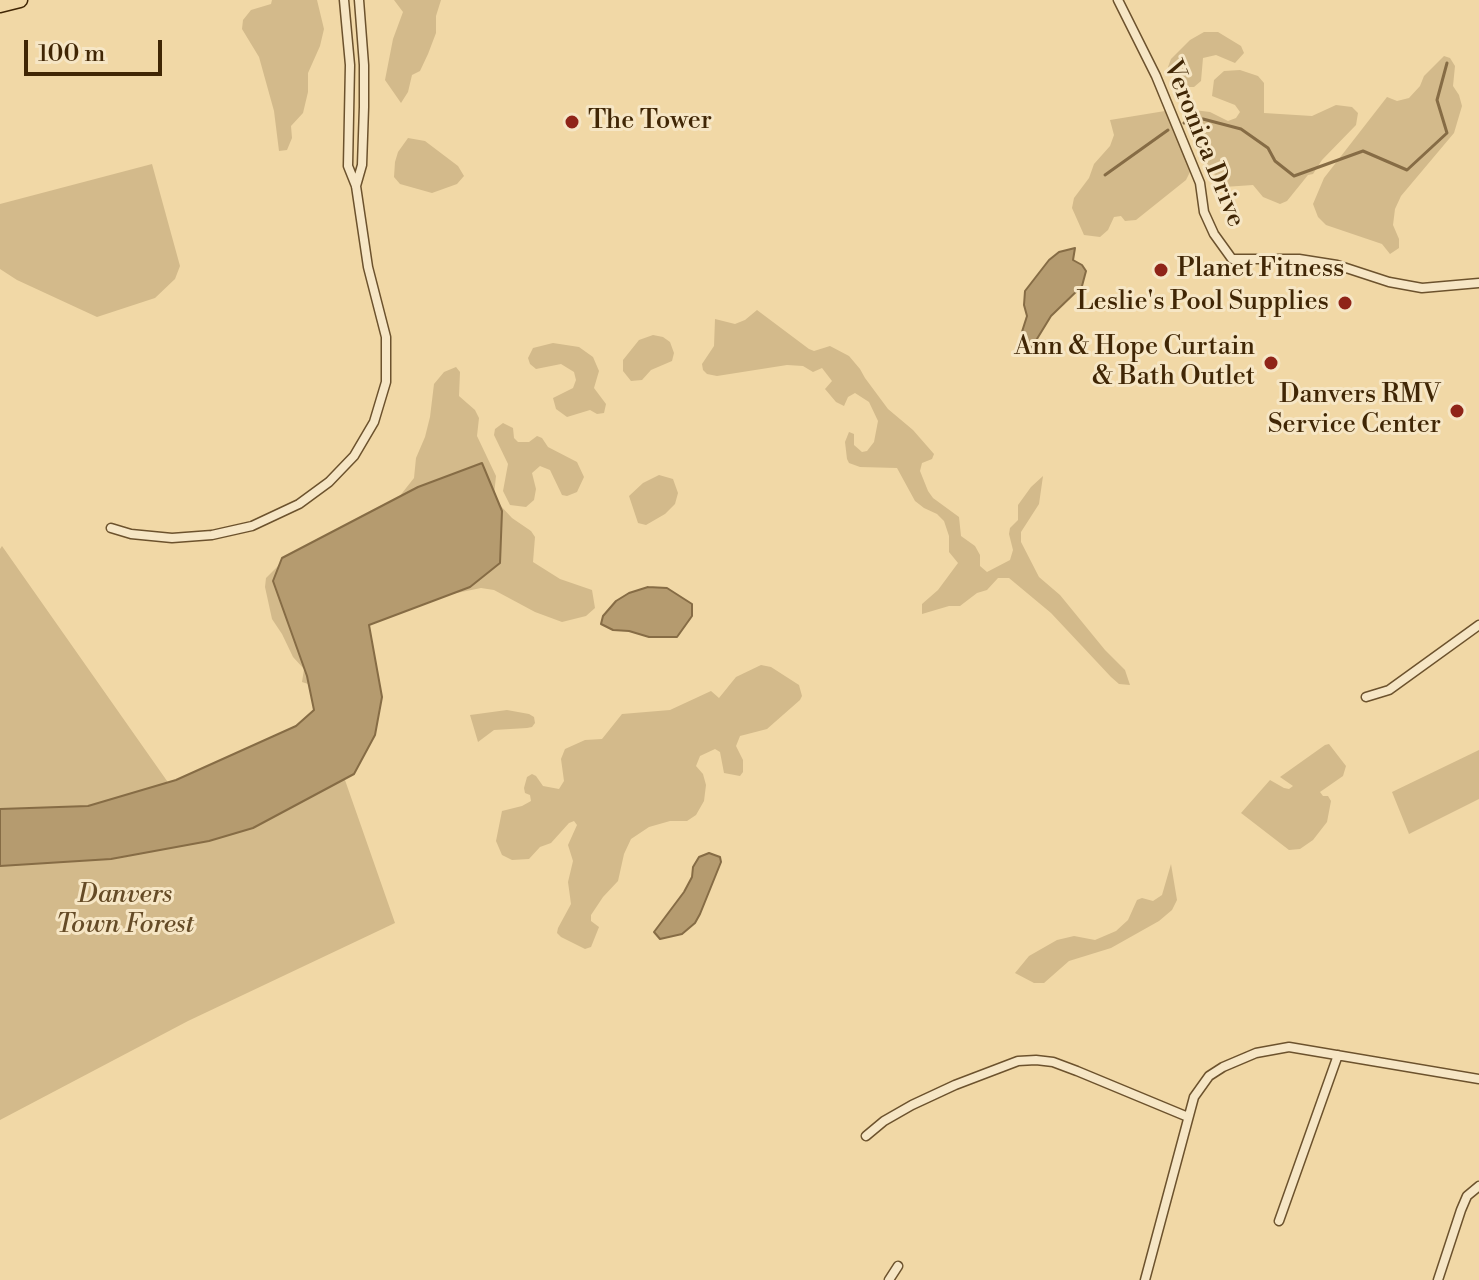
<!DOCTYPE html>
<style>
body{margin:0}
#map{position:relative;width:1479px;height:1280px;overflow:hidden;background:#f1d8a6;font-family:"Libre Bodoni",serif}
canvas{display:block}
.scale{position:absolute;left:24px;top:40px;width:138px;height:36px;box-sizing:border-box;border:4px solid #402605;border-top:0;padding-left:10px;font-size:24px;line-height:28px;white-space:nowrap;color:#402605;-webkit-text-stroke:6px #f6e6c5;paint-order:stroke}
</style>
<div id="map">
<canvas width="1479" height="1280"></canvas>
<div class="scale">100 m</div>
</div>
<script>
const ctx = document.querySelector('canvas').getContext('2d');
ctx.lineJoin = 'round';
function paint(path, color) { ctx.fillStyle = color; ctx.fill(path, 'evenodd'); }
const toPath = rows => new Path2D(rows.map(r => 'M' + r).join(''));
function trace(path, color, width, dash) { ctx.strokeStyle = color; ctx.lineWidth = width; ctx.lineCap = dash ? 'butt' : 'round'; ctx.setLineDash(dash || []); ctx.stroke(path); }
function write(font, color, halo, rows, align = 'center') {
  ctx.font = font + ' "Libre Bodoni",serif'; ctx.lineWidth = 6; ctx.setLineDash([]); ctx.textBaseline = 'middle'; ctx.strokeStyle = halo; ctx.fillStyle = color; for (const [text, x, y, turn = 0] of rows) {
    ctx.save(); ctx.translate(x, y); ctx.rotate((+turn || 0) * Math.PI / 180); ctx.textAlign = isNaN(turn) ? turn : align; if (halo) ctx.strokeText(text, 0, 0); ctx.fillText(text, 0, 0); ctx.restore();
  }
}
const green = toPath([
 [272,0,317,0,324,29,320,46,308,73,308,92,303,113,291,126,292,138,287,150,279,151,274,111,259,57,242,29,243,20,251,10,271,4],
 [394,0,441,0,436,16,436,33,428,54,420,71,412,75,408,92,401,103,385,80,393,39,403,12],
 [1204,32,1218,32,1241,46,1244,53,1235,63,1216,55,1203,58,1201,81,1194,87,1186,87,1171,73,1168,67,1171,59,1190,40],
 [1444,56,1450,58,1455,66,1453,86,1459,95,1462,106,1454,133,1401,196,1395,209,1393,225,1399,239,1399,248,1390,254,1382,244,1326,225,1318,217,1313,204,1324,178,1387,97,1397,101,1409,98,1420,86,1424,76],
 [1240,70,1258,76,1264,83,1264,113,1312,116,1336,105,1352,107,1358,113,1356,125,1322,160,1313,174,1308,175,1287,201,1280,204,1263,197,1253,185,1224,187,1205,162,1186,115,1186,109,1210,112,1228,121,1236,118,1240,112,1235,105,1212,96,1214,80,1224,71],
 [1165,111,1187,154,1190,172,1186,180,1136,220,1125,221,1121,216,1114,217,1108,230,1100,237,1084,235,1072,208,1074,198,1089,178,1094,164,1110,146,1114,135,1110,120],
 [408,138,425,141,458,166,464,176,457,184,432,193,400,184,394,177,395,162,398,152],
 [152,164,180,266,175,279,155,298,97,317,17,280,0,269,0,204],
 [757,310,809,349,814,351,830,346,849,356,860,369,865,378,888,409,913,430,934,454,932,459,922,463,920,471,928,491,933,498,959,517,961,536,975,546,980,555,980,566,987,572,1010,560,1013,550,1009,534,1010,528,1018,520,1018,505,1031,487,1043,476,1039,504,1021,532,1021,542,1039,577,1060,595,1105,650,1125,670,1130,685,1119,684,1111,677,1051,613,1009,578,998,578,987,590,977,593,960,606,949,606,922,614,922,604,938,590,958,563,949,552,949,536,944,521,937,514,924,508,915,501,897,468,860,467,849,463,847,459,845,442,849,432,854,434,854,445,862,452,867,451,874,442,878,421,869,402,855,393,848,397,844,406,836,402,825,389,832,381,822,368,813,372,803,366,787,365,717,376,707,374,703,370,702,364,714,346,715,319,735,324,745,320],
 [653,335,663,337,670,342,674,353,672,361,651,370,642,380,631,381,623,371,623,360,639,340],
 [553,343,579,347,593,357,599,371,594,388,606,404,604,413,597,414,590,410,567,417,556,409,553,398,573,388,576,380,574,372,561,364,536,369,530,364,528,358,533,348],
 [456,367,460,372,459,396,475,410,479,418,477,436,496,476,494,495,498,503,512,518,531,531,535,537,533,562,560,579,592,590,595,608,586,616,562,622,535,612,494,590,481,588,408,603,367,621,339,694,302,682,304,669,293,657,282,634,272,619,265,587,266,578,281,563,395,502,414,478,416,458,425,437,430,417,434,384,444,372],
 [503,423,513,428,514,438,518,442,529,442,537,436,542,438,548,447,577,462,584,477,577,492,567,496,562,495,550,470,540,466,532,473,536,489,534,500,526,507,510,505,503,491,508,464,494,435,495,429],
 [659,475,673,479,678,493,675,504,665,514,646,525,638,523,629,496,643,483],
 [2,546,179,798,324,720,395,923,188,1021,0,1120,0,549],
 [761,665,771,667,799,685,802,696,800,700,767,729,740,736,736,746,743,760,743,772,740,776,724,773,720,752,715,749,700,756,696,766,703,774,706,785,704,801,696,815,687,821,670,821,649,827,631,839,624,854,618,881,603,897,591,915,591,921,599,927,591,947,585,949,561,937,557,933,558,928,571,904,568,882,573,861,568,845,577,825,574,821,569,823,551,843,540,847,529,859,512,860,502,855,496,841,502,811,522,806,531,801,530,795,525,793,524,788,527,777,532,774,536,776,543,786,559,789,564,781,561,759,565,749,585,740,602,739,622,714,670,710,711,691,719,698,736,677],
 [507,710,529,714,534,717,535,723,532,727,527,728,494,730,478,742,470,715],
 [1329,744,1346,766,1343,776,1320,792,1323,796,1328,796,1331,801,1327,822,1313,840,1300,849,1289,850,1241,813,1270,780,1284,788,1289,789,1293,786,1280,777,1325,745],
 [1479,750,1479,799,1409,834,1392,792],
 [1171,864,1177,900,1172,910,1159,921,1111,948,1069,961,1044,983,1034,983,1015,973,1029,956,1057,940,1074,936,1095,940,1116,931,1128,920,1137,900,1142,898,1153,901,1162,895]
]);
const water = toPath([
 [1075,248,1073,260,1082,265,1086,271,1082,286,1051,316,1032,347,1020,354,1020,338,1027,316,1024,305,1025,291,1049,260,1059,252,1075,248],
 [482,463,502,511,500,563,470,587,369,625,382,697,375,735,354,774,253,828,209,841,111,859,0,866,0,809,88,806,176,780,296,726,314,710,307,676,273,581,282,558,418,487,482,463],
 [648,587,667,588,692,604,692,616,677,637,649,637,629,631,613,630,601,624,603,616,616,601,629,593,648,587],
 [709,853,720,857,721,862,700,914,695,923,682,934,660,939,654,932,684,892,692,877,693,867,699,857,709,853]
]);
const stream = toPath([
 [1184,123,1203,119,1241,129,1268,148,1275,161,1294,176,1363,151,1407,170,1447,133,1437,100,1447,63],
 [1105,175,1168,130]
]);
const street = toPath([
 [1118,0,1156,76,1200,183,1204,212,1214,234,1232,259,1299,259,1337,265,1389,282,1422,288,1479,283],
 [356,186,362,165,364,107,364,65,359,0],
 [111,528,131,534,172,538,212,535,252,526,299,504,329,482,354,456,374,422,386,382,386,337,368,267,356,186,348,166,350,65,344,0],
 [1366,697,1389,690,1479,625],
 [866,1136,884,1121,912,1105,955,1085,1018,1061,1036,1060,1053,1062,1077,1071,1188,1117],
 [1279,1221,1338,1055],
 [889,1280,898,1266],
 [1145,1280,1194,1097,1209,1076,1223,1067,1256,1053,1289,1047,1479,1079],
 [1438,1280,1461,1210,1467,1196,1479,1186]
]);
const highway = toPath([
 [0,5,20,0]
]);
const markers = [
 [572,122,8,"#8f2418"],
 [1161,270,8,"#8f2418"],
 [1345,303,8,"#8f2418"],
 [1271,363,8,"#8f2418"],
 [1457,411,8,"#8f2418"]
];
const poiNames = [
 ["The Tower",588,122,"left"],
 ["Planet Fitness",1177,270,"left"],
 ["Leslie's Pool Supplies",1329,303],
 ["Ann & Hope Curtain",1255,348],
 ["& Bath Outlet",1255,378],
 ["Danvers RMV",1441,396],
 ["Service Center",1441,426]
];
const streetNames = [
 ["Veronica Drive",1203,144,68]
];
const parkNames = [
 ["Danvers",125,896],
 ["Town Forest",125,926]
];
paint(green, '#d3ba8b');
paint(water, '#b59b6f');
trace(water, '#866c45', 2);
trace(stream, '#866c45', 3);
trace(street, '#6c522d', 11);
trace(highway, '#402605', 17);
trace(street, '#f6e6c5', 8);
trace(highway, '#f1d8a6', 14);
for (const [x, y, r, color] of markers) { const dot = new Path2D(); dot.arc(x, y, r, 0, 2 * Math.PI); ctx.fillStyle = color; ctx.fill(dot); trace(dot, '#f6e6c5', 3); }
write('26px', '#402605', '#f6e6c5', poiNames, 'right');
write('26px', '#402605', '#f6e6c5', streetNames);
write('italic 26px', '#654b26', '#f6e6c5', parkNames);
</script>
